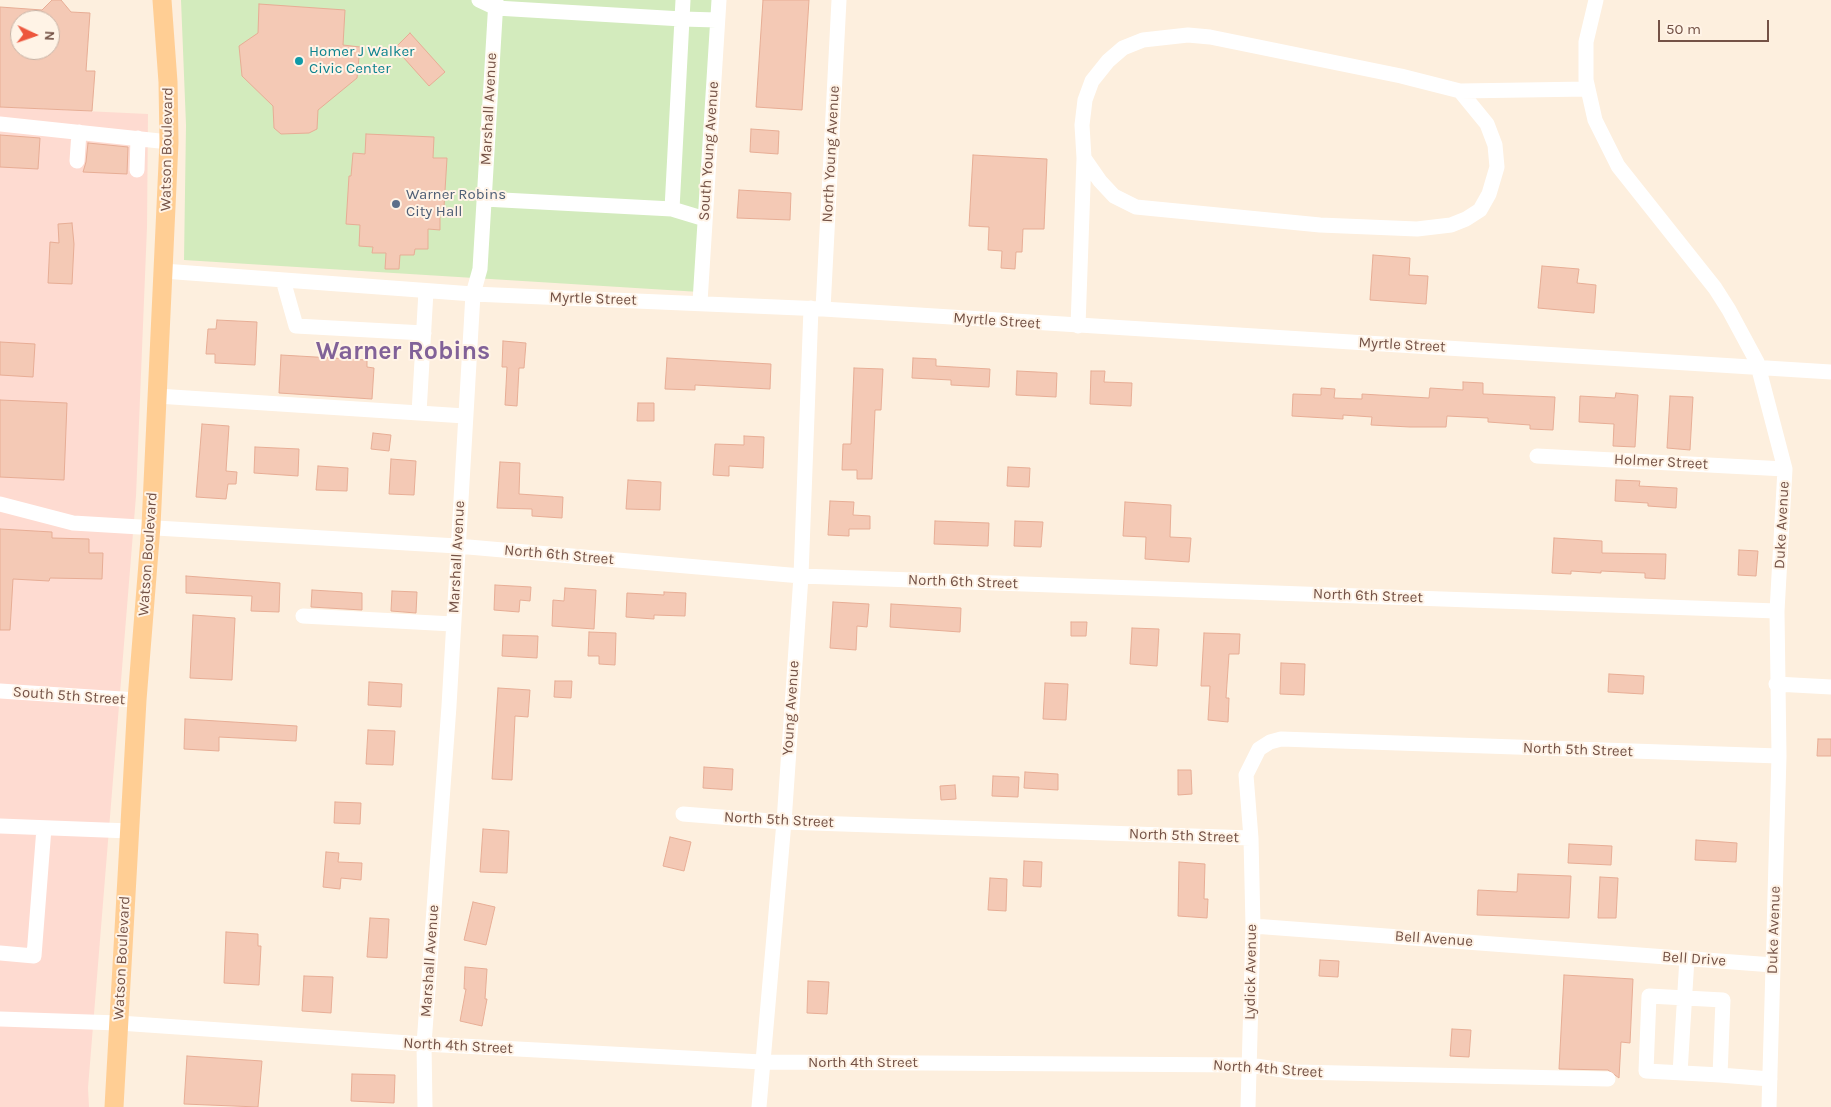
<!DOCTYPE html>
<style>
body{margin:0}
#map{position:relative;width:1831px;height:1107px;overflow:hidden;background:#fdefde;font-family:Karla,sans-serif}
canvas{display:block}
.north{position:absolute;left:10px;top:10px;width:50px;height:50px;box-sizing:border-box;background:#fff3e6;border:1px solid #c7b3a6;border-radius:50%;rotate:93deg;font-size:14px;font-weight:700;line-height:20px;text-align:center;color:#745246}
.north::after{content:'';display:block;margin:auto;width:18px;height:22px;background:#ed563d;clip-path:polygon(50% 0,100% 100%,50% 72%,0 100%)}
.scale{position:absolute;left:1658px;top:20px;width:111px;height:22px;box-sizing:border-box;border:2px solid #745246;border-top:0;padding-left:6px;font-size:15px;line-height:18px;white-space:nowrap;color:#745246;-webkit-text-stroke:4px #fff3e6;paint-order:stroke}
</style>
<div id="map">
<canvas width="1831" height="1107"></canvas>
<div class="north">N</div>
<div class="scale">50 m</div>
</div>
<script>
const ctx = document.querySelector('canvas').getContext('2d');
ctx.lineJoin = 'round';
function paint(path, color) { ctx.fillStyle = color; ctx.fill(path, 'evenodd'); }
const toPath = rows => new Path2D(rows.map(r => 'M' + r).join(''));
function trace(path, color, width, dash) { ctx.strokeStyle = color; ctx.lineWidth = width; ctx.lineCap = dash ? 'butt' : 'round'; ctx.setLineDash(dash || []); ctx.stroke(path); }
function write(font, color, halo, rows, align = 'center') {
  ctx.font = font + ' Karla,sans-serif'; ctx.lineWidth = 4; ctx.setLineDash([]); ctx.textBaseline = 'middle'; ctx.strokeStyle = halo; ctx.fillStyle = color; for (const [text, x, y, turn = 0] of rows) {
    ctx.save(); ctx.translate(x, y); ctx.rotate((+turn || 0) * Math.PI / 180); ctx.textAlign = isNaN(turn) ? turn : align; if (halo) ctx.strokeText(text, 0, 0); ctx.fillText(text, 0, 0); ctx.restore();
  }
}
const commercial = toPath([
 [0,107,148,114,147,227,136,496,88,1088,89,1107,0,1107]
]);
const green = toPath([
 [181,0,716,0,700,292,184,260,186,125]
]);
const building = toPath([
 [52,0,61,0,71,12,90,13,86,71,95,71,92,111,0,107,0,7,42,10,52,0],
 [20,20,50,20,50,50,20,50,20,20],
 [763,0,809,0,802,110,756,107,763,0],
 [259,4,345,10,343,45,360,47,357,78,318,110,317,129,309,133,281,134,274,128,273,106,242,76,239,46,258,33,259,4],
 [410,33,445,72,429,86,395,48,410,33],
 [751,129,779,131,778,154,750,152,751,129],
 [366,134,434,137,433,158,447,158,444,207,440,207,440,230,428,229,428,249,415,249,414,255,400,255,399,269,385,269,386,253,372,253,373,247,359,246,360,225,346,224,349,176,351,176,353,153,365,154,366,134],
 [0,135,40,138,38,169,0,167,0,135],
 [88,143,128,147,127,174,83,172,86,162,88,143],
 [973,155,1047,159,1044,229,1023,229,1022,252,1016,252,1015,269,1001,268,1002,251,988,250,989,227,969,226,973,155],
 [739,190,791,193,790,220,737,218,739,190],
 [72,223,74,244,72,284,48,283,50,242,59,243,58,224,72,223],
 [1373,255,1410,258,1409,275,1428,276,1426,304,1370,300,1373,255],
 [1542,266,1579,269,1577,283,1596,285,1594,313,1538,308,1542,266],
 [217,320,257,322,255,365,215,363,215,354,206,354,208,329,216,329,217,320],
 [503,341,526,343,524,368,519,368,517,406,505,405,507,367,502,367,503,341],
 [0,342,35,344,33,377,0,375,0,342],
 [281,355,367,360,367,367,374,368,372,399,279,393,281,355],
 [667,358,771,364,770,389,695,385,695,390,665,389,667,358],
 [913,358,936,359,936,366,990,369,989,387,951,385,951,380,912,378,913,358],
 [854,368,883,369,881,410,875,410,872,479,857,479,857,470,842,470,843,444,851,444,854,368],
 [1017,371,1057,373,1056,397,1016,395,1017,371],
 [1091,371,1105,371,1104,382,1132,383,1131,406,1090,404,1091,371],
 [1463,382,1483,383,1483,394,1555,397,1553,430,1530,429,1530,425,1488,422,1488,418,1447,416,1446,427,1410,427,1371,425,1372,417,1343,415,1343,419,1292,416,1293,394,1321,395,1321,388,1335,389,1334,398,1362,399,1362,394,1429,398,1430,388,1463,390,1463,382],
 [1616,393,1638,395,1635,447,1613,446,1614,424,1579,422,1580,396,1615,398,1616,393],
 [1670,396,1693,397,1690,450,1667,448,1670,396],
 [0,400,67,403,64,480,0,477,0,400],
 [638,403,654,403,654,421,637,421,638,403],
 [202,424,229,426,226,471,237,472,236,484,228,484,226,499,196,497,202,424],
 [373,433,391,435,389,451,371,449,373,433],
 [744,436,764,437,763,468,729,466,729,476,713,475,715,444,744,445,744,436],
 [255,447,299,449,298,476,254,473,255,447],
 [391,459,416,461,414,495,389,494,391,459],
 [500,462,520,463,519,494,563,497,562,518,532,516,532,509,497,508,500,462],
 [318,466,348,468,347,491,316,490,318,466],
 [1008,467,1030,468,1029,487,1007,486,1008,467],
 [628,480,661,482,660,510,626,509,628,480],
 [1616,480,1640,481,1639,486,1677,488,1676,508,1648,506,1648,503,1615,501,1616,480],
 [830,501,854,502,853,515,870,516,870,529,849,529,849,536,828,535,830,501],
 [1125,502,1171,505,1170,537,1191,538,1189,562,1145,559,1146,537,1123,536,1125,502],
 [935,521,989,523,988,546,934,544,935,521],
 [1015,521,1043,522,1041,547,1014,546,1015,521],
 [0,529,52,532,52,538,89,539,89,553,103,553,102,579,50,578,49,581,13,579,10,630,0,630,0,529],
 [1554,538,1602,541,1602,553,1666,554,1665,579,1645,578,1645,573,1601,571,1601,573,1571,571,1571,574,1552,573,1554,538],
 [1739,550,1758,551,1756,576,1738,575,1739,550],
 [186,576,280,583,279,612,251,611,252,596,186,593,186,576],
 [495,585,531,587,530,601,520,600,519,612,494,610,495,585],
 [565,588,596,590,594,629,552,626,553,600,564,601,565,588],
 [312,590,362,593,362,610,311,607,312,590],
 [392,591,417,592,416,613,391,611,392,591],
 [664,592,686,593,685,616,654,615,654,619,626,617,627,593,664,595,664,592],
 [833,602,869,604,867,627,857,626,856,650,830,648,833,602],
 [891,604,961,608,960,632,890,627,891,604],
 [193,615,235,618,232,680,190,678,193,615],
 [1071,622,1087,622,1086,636,1071,636,1071,622],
 [1132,628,1159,629,1157,666,1130,664,1132,628],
 [589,632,616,633,615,665,599,664,599,656,588,656,589,632],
 [1204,633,1240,634,1239,654,1229,654,1226,698,1229,698,1228,722,1208,720,1210,686,1201,686,1204,633],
 [503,635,538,636,537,658,502,656,503,635],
 [1281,663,1305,664,1304,695,1280,694,1281,663],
 [1609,674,1644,676,1643,694,1608,692,1609,674],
 [555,681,572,681,571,698,554,697,555,681],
 [369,682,402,684,401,707,368,705,369,682],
 [1045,683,1068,684,1066,720,1043,719,1045,683],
 [498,688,530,690,528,717,515,716,512,780,492,779,498,688],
 [185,719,297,726,296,741,219,737,219,751,184,749,185,719],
 [368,730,395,731,393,765,366,764,368,730],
 [1818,739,1831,739,1831,756,1817,756,1818,739],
 [704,767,733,769,732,790,703,788,704,767],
 [1178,770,1191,770,1192,794,1178,795,1178,770],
 [1025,772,1058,774,1058,790,1024,788,1025,772],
 [993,776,1019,777,1018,797,992,796,993,776],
 [955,785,956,799,941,800,940,786,955,785],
 [335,802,361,803,360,824,334,823,335,802],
 [483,829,509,831,507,873,480,872,483,829],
 [670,837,691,842,684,871,663,866,670,837],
 [1696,840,1737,843,1736,862,1695,860,1696,840],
 [1569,844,1612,846,1611,865,1568,863,1569,844],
 [326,852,339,853,338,862,362,863,361,880,341,878,340,889,323,887,326,852],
 [1024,861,1042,862,1041,887,1023,886,1024,861],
 [1179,862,1205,864,1204,899,1208,899,1207,918,1178,916,1179,862],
 [1518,874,1571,876,1569,918,1477,915,1478,890,1517,892,1518,874],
 [1600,877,1618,878,1616,918,1598,918,1600,877],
 [990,878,1007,879,1006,911,988,910,990,878],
 [473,902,495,907,486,945,464,940,473,902],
 [370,918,389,919,387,958,367,957,370,918],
 [226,932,258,934,258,946,261,946,259,985,224,983,226,932],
 [1320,960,1339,961,1338,977,1319,976,1320,960],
 [465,967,487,969,485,999,487,999,482,1026,460,1021,466,989,464,989,465,967],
 [1564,975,1633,979,1630,1043,1621,1042,1619,1078,1608,1070,1559,1069,1564,975],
 [304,976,333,977,331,1013,302,1011,304,976],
 [808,981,829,982,827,1014,807,1013,808,981],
 [1452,1029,1471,1030,1469,1057,1450,1056,1452,1029],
 [187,1056,262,1061,258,1107,184,1104,187,1056],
 [352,1074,395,1075,394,1103,351,1101,352,1074]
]);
const minor = toPath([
 [479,0,496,8,682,19,683,0],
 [1596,0,1586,42,1586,80,1595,120,1618,166,1715,288,1729,310,1757,362,1785,469,1777,611,1779,756,1769,1107],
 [1460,91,1588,89],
 [0,124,169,142],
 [77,161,79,132],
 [137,170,138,138],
 [484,199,672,209],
 [705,219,672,209,682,19,717,20],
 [163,271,473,294,823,309,1831,372],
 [283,280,296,326,424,333],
 [700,302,719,0],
 [823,309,839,0],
 [1078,326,1084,158,1082,125,1085,100,1092,81,1108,61,1123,48,1143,40,1188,35,1210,37,1401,76,1460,91,1487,124,1495,145,1497,167,1489,194,1480,210,1466,219,1451,225,1417,229,1320,225,1136,207,1114,196,1100,181,1084,158],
 [157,396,465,416],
 [419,413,426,291],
 [1537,456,1785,469],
 [0,504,73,523,457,546,801,576,1777,611],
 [303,616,453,624],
 [1776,684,1831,687],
 [0,691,137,700],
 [683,814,784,822,1251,838],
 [0,826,130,831],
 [1253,926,1773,965],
 [0,953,34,956,44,828],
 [1649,996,1723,1000,1720,1075,1646,1071,1649,996],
 [0,1019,119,1023,424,1044,762,1062,1249,1065,1296,1072,1608,1079],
 [1680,1073,1687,958],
 [1720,1075,1770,1079],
 [425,1107,424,1044,449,706,473,294,480,269,496,0],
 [759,1107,784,822,801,576,811,308],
 [1248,1107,1253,926,1251,838,1246,775,1259,749,1270,742,1281,739,1779,756]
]);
const major = toPath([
 [114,1107,137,700,151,526,163,271,169,142,168,82,162,0]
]);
const markers = [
 [299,61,5,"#0f9aa8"],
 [396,204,5,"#5c6f8a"]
];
const cultureNames = [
 ["Homer J Walker",309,52],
 ["Civic Center",309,69]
];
const streetNames = [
 ["Marshall Avenue",489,109,-87],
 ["Watson Boulevard",167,149,-89],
 ["South Young Avenue",709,151,-86],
 ["North Young Avenue",831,154,-87],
 ["Myrtle Street",593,299,2],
 ["Myrtle Street",997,321,4],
 ["Myrtle Street",1402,345,3],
 ["Holmer Street",1661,462,3],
 ["Duke Avenue",1782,525,-87],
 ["Watson Boulevard",148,554,-86],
 ["North 6th Street",559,555,5],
 ["Marshall Avenue",457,557,-87],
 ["North 6th Street",963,582,2],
 ["North 6th Street",1368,596,2],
 ["South 5th Street",69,696,4],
 ["Young Avenue",791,708,-86],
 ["North 5th Street",1578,750,2],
 ["North 5th Street",779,820,3],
 ["North 5th Street",1184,836,2],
 ["Duke Avenue",1774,930,-88],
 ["Bell Avenue",1434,939,4],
 ["Watson Boulevard",122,958,-87],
 ["Bell Drive",1694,959,4],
 ["Marshall Avenue",430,961,-86],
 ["Lydick Avenue",1251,972,-89],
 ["North 4th Street",458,1046,3],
 ["North 4th Street",863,1063],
 ["North 4th Street",1268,1069,4]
];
const serviceNames = [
 ["Warner Robins",406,195],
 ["City Hall",406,212]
];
const townNames = [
 ["Warner Robins",403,352]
];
paint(commercial, '#fedbd1');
paint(green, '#d3ebbd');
paint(building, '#f4c9b5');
trace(building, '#e7ad95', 1);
trace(minor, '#fff', 15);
trace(major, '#ffce94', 19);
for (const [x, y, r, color] of markers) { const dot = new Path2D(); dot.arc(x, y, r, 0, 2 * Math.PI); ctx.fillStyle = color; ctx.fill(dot); trace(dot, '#fff3e6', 2); }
write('15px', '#0d838f', '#fff3e6', cultureNames, 'left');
write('15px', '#745246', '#fff3e6', streetNames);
write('15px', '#4e5e75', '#fff3e6', serviceNames, 'left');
write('bold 25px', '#816198', '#fff3e6', townNames);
</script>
